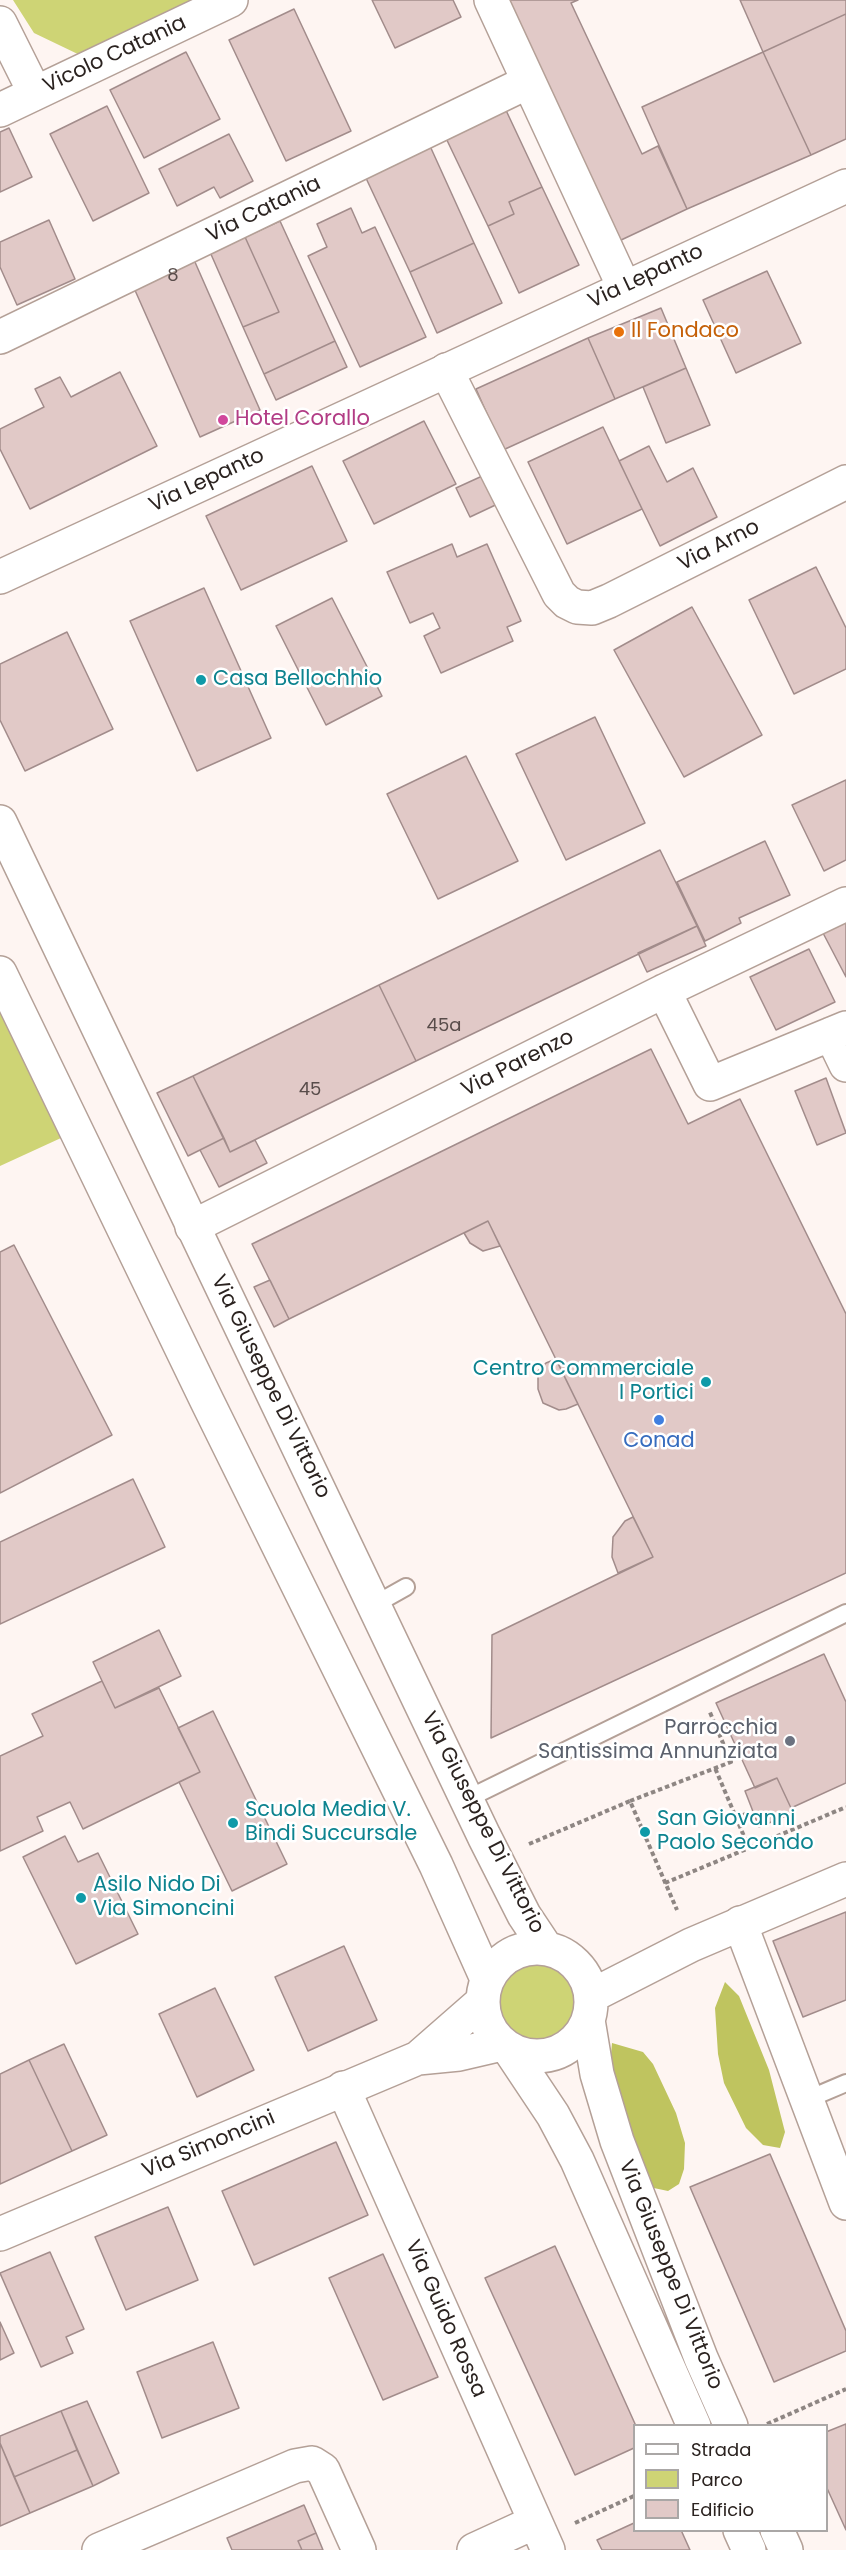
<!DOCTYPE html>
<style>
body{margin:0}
#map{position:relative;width:846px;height:2550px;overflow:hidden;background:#fef5f2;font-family:Poppins,sans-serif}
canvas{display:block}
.legend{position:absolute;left:633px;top:2424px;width:195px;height:108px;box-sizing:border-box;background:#fff;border:2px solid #aaa7a6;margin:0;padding:8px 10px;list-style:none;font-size:18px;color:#2b2320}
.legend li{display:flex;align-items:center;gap:12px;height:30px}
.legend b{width:30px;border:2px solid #aaa7a6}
</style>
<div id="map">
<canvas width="846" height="2550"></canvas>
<ul class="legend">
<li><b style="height:8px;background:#fff"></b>Strada</li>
<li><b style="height:16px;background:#ced475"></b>Parco</li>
<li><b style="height:16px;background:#e1c9c7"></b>Edificio</li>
</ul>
</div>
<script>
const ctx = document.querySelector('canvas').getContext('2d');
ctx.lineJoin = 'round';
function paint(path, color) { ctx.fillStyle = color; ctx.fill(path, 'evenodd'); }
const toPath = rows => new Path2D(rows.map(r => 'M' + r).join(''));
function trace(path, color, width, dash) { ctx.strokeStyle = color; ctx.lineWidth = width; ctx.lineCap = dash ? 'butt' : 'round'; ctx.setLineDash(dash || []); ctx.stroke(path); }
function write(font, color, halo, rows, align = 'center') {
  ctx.font = font + ' Poppins,sans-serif'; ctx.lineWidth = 5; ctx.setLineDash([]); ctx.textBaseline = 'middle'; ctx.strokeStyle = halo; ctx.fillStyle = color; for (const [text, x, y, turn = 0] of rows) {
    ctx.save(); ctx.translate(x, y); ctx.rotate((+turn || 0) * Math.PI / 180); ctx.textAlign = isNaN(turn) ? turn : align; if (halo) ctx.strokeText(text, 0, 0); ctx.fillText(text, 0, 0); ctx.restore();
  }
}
const green = toPath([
 [13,0,198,0,84,57,34,33],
 [0,1011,61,1138,0,1166],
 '488 2002a49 49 0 1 1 98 0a49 49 0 1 1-98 0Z'
]);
const forest = toPath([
 [725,1982,739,1996,769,2070,785,2132,780,2148,763,2145,746,2128,724,2083,718,2054,715,2008],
 [612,2043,643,2052,653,2064,676,2113,685,2143,684,2169,679,2184,668,2191,649,2187,638,2173,610,2065]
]);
const building = toPath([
 [372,0,453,0,461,17,395,48,372,0],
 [507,0,578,0,571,3,642,154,658,146,687,209,619,241,507,0],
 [740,0,846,0,846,14,763,52,740,0],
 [294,9,351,131,286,161,229,40,294,9],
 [846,14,846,139,811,155,763,52,846,14],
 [186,52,220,119,144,158,110,90,186,52],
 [763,52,811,155,687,209,642,107,763,52],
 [107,106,149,193,93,221,50,134,107,106],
 [504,106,542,187,509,202,514,214,488,226,444,134,504,106],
 [9,128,32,177,0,192,0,132,9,128],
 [229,134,253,181,220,198,214,187,177,206,159,169,229,134],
 [430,146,474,243,410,272,365,176,430,146],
 [542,187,579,265,519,293,488,226,514,214,509,202,542,187],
 [351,208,362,233,375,227,426,337,360,367,308,256,327,247,317,224,351,208],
 [49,220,75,279,17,305,0,267,0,242,49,220],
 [280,221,335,341,264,374,243,327,279,312,245,237,280,221],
 [245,237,279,312,243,327,210,252,245,237],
 [474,243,502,303,437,333,410,272,474,243],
 [191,253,260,410,200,437,130,279,191,253],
 [767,271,801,343,736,373,703,300,767,271],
 [661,308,686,368,615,399,588,338,661,308],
 [588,338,615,399,503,450,476,389,588,338],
 [335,341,347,367,276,400,264,374,335,341],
 [686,368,710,425,666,443,643,387,686,368],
 [120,372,157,446,30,509,0,449,0,429,44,407,35,389,60,377,71,397,120,372],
 [424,421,456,484,374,524,343,461,424,421],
 [603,427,642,509,567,544,528,462,603,427],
 [649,446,667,482,693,468,717,517,660,546,619,461,649,446],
 [312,466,347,541,241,590,206,516,312,466],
 [491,472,504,501,470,517,456,488,491,472],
 [452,544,457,557,487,544,521,621,507,627,513,641,441,673,424,636,440,628,433,613,410,623,387,572,452,544],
 [816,567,846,628,846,669,794,694,749,600,816,567],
 [204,588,271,738,197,771,130,621,204,588],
 [332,598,382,696,326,725,276,626,332,598],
 [692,607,762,735,684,777,614,650,692,607],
 [67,632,113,729,25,771,0,720,0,664,67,632],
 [595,717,645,823,566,860,516,754,595,717],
 [466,756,518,861,438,899,387,794,466,756],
 [846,780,846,860,824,871,792,805,846,780],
 [765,841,790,895,739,918,741,923,705,941,677,882,765,841],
 [660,850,697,926,416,1061,379,985,660,850],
 [846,921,846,977,823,933,846,921],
 [697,926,706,946,647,972,638,953,697,926],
 [809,949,835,1002,776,1030,750,977,809,949],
 [379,985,416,1061,230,1152,193,1076,379,985],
 [651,1049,688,1124,740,1099,846,1314,846,1573,491,1738,492,1635,653,1557,488,1221,289,1319,252,1244,651,1049],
 [193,1076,224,1138,188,1156,157,1093,193,1076],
 [826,1078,846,1133,817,1145,795,1091,826,1078],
 [224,1138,230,1152,255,1140,267,1163,219,1187,200,1150,224,1138],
 [488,1221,500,1246,483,1251,470,1243,464,1233,488,1221],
 [14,1245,112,1435,0,1493,0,1252,14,1245],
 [270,1280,289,1319,274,1327,254,1287,270,1280],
 [556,1359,578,1404,566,1409,559,1410,543,1403,538,1389,538,1371,546,1363,556,1359],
 [133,1479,165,1547,0,1624,0,1542,133,1479],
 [633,1517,653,1557,618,1573,612,1557,613,1537,625,1521,633,1517],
 [159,1630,181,1676,115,1708,93,1662,159,1630],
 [824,1654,846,1702,846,1783,791,1808,777,1778,755,1788,716,1703,824,1654],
 [102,1681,115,1708,159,1688,200,1772,83,1829,70,1802,37,1817,43,1831,0,1851,0,1756,43,1736,32,1714,102,1681],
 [213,1711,287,1864,232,1891,179,1782,200,1772,178,1728,213,1711],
 [777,1778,791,1808,791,1814,759,1827,745,1791,777,1778],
 [65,1836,78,1862,98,1853,138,1934,76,1964,23,1857,65,1836],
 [846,1912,846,2000,803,2017,773,1941,846,1912],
 [344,1946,377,2020,308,2051,275,1977,344,1946],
 [215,1988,254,2070,197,2097,159,2014,215,1988],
 [64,2044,107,2135,72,2151,29,2060,64,2044],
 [29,2060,72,2151,0,2184,0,2074,29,2060],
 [336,2142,368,2215,254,2265,222,2191,336,2142],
 [770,2154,846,2331,846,2351,774,2382,690,2187,770,2154],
 [168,2207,198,2280,126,2310,95,2237,168,2207],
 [555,2246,636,2426,634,2426,634,2448,575,2475,485,2278,555,2246],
 [50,2252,84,2329,66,2337,73,2353,41,2367,0,2273,50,2252],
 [383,2254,438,2377,383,2400,329,2278,383,2254],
 [0,2322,14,2353,0,2360,0,2322],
 [213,2342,239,2408,162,2438,137,2372,213,2342],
 [87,2401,119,2473,93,2486,61,2411,87,2401],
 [61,2411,77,2450,14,2477,0,2443,0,2436,61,2411],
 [846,2424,846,2530,826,2486,826,2432,846,2424],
 [0,2443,30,2513,0,2526,0,2443],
 [77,2450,93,2486,30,2513,14,2477,77,2450],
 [304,2505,316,2533,298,2541,302,2550,232,2550,227,2538,304,2505],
 [634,2523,634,2530,681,2530,690,2550,602,2550,597,2540,634,2523],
 [316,2533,323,2550,302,2550,298,2541,316,2533]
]);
const path = toPath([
 [630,1801,731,1762,709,1710],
 [736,1818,748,1813],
 [529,1844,630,1801,677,1910],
 [749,1848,846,1807],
 [665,1883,749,1848,715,1768],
 [767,2424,846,2389],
 [575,2523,634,2496]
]);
const lane = toPath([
 [374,1605,406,1587],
 [467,1799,846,1613],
 [806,2100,846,2083]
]);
const street = toPath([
 [491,0,624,287],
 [0,23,35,93],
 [0,110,231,0],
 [0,337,528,82],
 [446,370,559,594,567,602,577,607,592,608,609,601,846,482],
 [664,991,710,1084,846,1028],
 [831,1034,846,1065],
 [192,1227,664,991,846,904],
 [740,1923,846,2203],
 [343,2088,548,2550],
 [99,2550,295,2466,312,2463,323,2470,359,2550],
 [474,2550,535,2522]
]);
const secondary = toPath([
 [0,577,846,186],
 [0,822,484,1836,524,1915,546,1948],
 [0,973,207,1401,436,1865,487,1979],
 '483 2002a54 54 0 1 1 108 0a54 54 0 1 1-108 0Z',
 [591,1996,691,1945,846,1879],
 [588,2020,597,2074,617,2141,701,2358,731,2426],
 [509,2049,553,2115,577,2160,694,2426],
 [418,2058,482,2002],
 [0,2234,418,2058,459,2054,502,2044],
 [740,2530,749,2550],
 [777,2530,786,2550]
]);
const markers = [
 [619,332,6,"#e8710a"],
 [223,420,6,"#d1479c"],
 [201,680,6,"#0f9aa8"],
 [706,1382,6,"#0f9aa8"],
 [659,1420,6,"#3f7fe0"],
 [790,1741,6,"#6b7280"],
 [233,1823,6,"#0f9aa8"],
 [645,1832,6,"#0f9aa8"],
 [81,1898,6,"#0f9aa8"]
];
const numberNames = [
 ["8",173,276],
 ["45a",444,1026],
 ["45",310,1090]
];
const streetNames = [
 ["Vicolo Catania",115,55,-25],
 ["Via Catania",264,210,-26],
 ["Via Lepanto",646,277,-25],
 ["Via Lepanto",207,481,-25],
 ["Via Arno",719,546,-27],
 ["Via Parenzo",518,1064,-27],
 ["Via Giuseppe Di Vittorio",270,1387,64],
 ["Via Giuseppe Di Vittorio",482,1823,63],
 ["Via Simoncini",209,2145,-23],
 ["Via Giuseppe Di Vittorio",670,2275,68],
 ["Via Guido Rossa",445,2319,66]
];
const foodNames = [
 ["Il Fondaco",631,332]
];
const hotelNames = [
 ["Hotel Corallo",235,420]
];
const cultureNames = [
 ["Casa Bellochhio",213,680],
 ["Centro Commerciale",694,1370,"right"],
 ["I Portici",694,1394,"right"],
 ["Scuola Media V.",245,1811],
 ["Bindi Succursale",245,1835],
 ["San Giovanni",657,1820],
 ["Paolo Secondo",657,1844],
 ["Asilo Nido Di",93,1886],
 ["Via Simoncini",93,1910]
];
const shopNames = [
 ["Conad",659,1442]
];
const worshipNames = [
 ["Parrocchia",778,1729],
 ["Santissima Annunziata",778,1753]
];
paint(green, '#ced475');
paint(forest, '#bfc45f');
paint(building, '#e1c9c7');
trace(building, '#a28c8b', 1.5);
trace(lane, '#b4a097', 20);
trace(street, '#b4a097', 36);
trace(secondary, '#b4a097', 36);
trace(path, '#8e8683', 4, [4.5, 3]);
trace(lane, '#fff', 16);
trace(street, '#fff', 33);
trace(secondary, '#fff', 33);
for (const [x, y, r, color] of markers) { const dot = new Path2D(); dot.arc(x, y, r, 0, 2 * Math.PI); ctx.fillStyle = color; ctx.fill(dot); trace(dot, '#fff', 2); }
write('18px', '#584c4a', null, numberNames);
write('21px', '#2b2320', '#fff', streetNames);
write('21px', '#c56008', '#fff', foodNames, 'left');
write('21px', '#b23c85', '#fff', hotelNames, 'left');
write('21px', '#0d838f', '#fff', cultureNames, 'left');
write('21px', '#366cbe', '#fff', shopNames);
write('21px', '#5b616d', '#fff', worshipNames, 'right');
</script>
